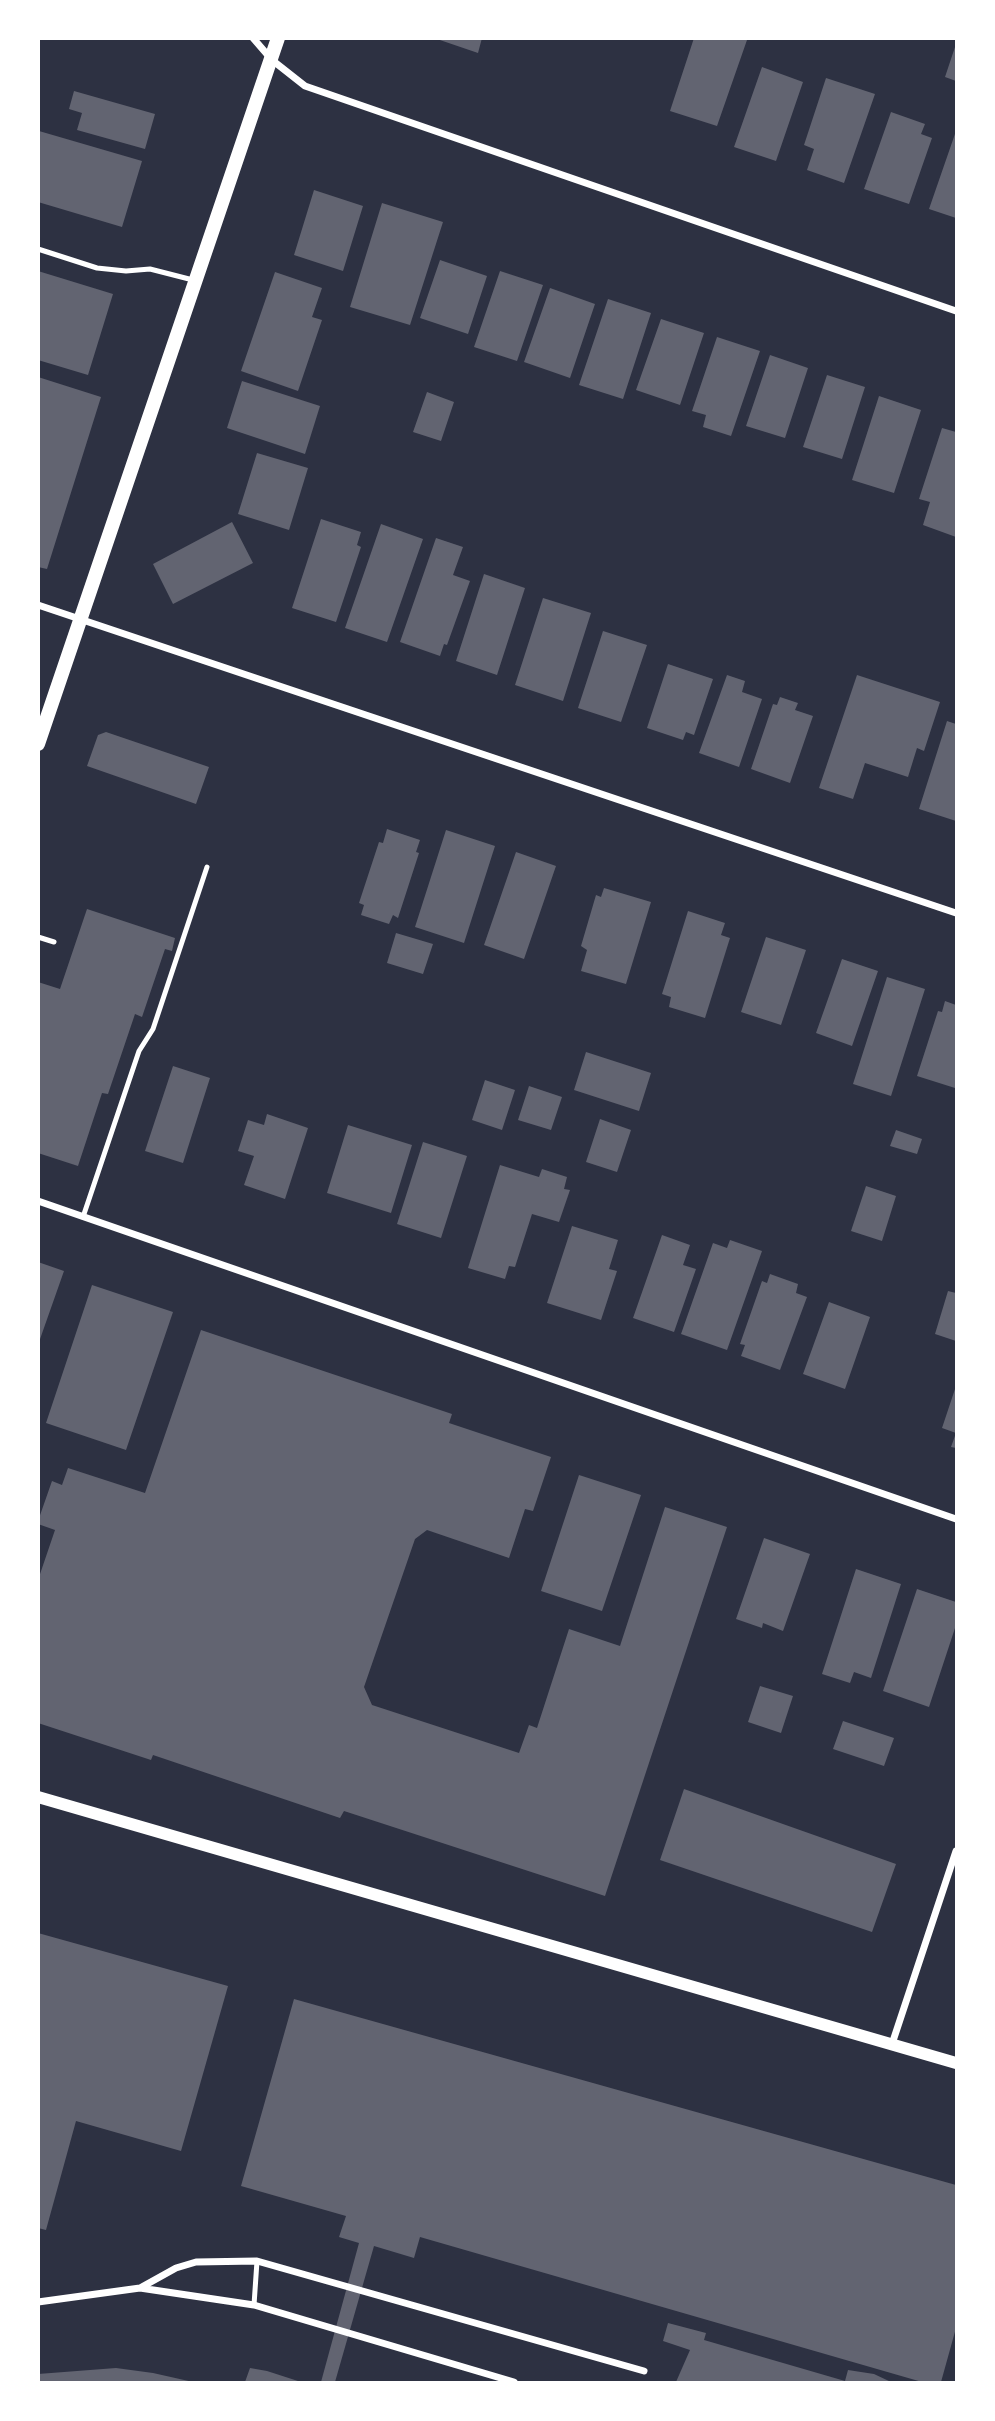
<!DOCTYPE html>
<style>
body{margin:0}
#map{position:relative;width:995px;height:2421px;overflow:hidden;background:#2d3142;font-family:Figtree,sans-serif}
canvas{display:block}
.frame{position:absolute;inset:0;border:40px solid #fff;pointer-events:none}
</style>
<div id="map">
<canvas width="995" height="2421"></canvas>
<div class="frame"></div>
</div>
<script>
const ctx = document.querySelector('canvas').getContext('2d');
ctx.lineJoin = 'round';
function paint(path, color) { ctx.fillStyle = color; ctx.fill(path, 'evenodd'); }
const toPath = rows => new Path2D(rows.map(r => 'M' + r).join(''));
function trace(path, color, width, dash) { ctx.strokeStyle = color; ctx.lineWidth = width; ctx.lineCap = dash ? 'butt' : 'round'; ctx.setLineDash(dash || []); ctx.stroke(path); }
const building = toPath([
 [434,38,482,38,478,53],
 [694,38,747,40,717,126,670,111],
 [956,44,956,81,945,77],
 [762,67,803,82,776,161,734,147],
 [826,78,875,94,844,183,807,170,814,149,804,145],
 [74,91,155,114,145,149,77,130,82,113,69,109],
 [891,112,925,124,921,134,932,138,909,204,864,189],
 [39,131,142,161,122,227,38,202],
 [956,131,956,218,929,209],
 [314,190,363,206,343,271,294,255],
 [382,203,443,222,410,325,350,307],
 [440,260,487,276,468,334,420,318],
 [38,271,113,294,88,375,38,360],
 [500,271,543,285,517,361,474,347],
 [275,272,322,288,312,317,322,320,298,391,241,371],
 [550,288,595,304,570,378,524,362],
 [608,299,651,313,623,399,579,385],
 [661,319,704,333,680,405,636,390],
 [717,337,760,351,731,436,703,427,706,415,692,411],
 [770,355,808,368,785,438,746,426],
 [827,375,865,387,842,459,803,447],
 [38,377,101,397,47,569,38,567],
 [242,381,320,406,305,454,227,428],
 [427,392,454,402,441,441,413,432],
 [879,396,921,410,894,493,852,480],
 [942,428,956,432,956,537,923,525,930,502,919,499],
 [257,453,308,468,289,530,238,514],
 [321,519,361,532,357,545,361,547,336,622,292,608],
 [232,522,253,563,173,604,153,564],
 [381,524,423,539,387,642,345,628],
 [436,538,463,547,453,575,470,581,447,645,444,644,440,656,400,642],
 [484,574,525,588,497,675,456,661],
 [543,598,591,613,563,701,515,685],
 [603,631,647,645,621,722,578,708],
 [668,664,713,679,694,735,686,732,683,740,647,728],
 [727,675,745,681,742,692,762,699,739,767,699,753],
 [857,675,940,702,924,751,917,748,908,777,865,763,853,799,819,788],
 [780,697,798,703,795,710,813,716,790,783,751,769,773,704,777,705],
 [947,721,956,724,956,821,919,809],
 [106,732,209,767,196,804,87,766,98,735],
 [387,829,420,840,416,852,419,853,398,918,393,915,389,924,361,915,364,905,359,903,379,842,383,843],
 [446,830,495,846,464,943,415,927],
 [516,852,556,866,524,959,484,945],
 [604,888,651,902,626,984,581,971,587,950,581,946,596,895,601,897],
 [87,909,175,938,172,951,165,949,142,1017,135,1014,108,1094,102,1093,78,1166,38,1153,38,982,60,989],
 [688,911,725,923,721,935,730,938,705,1018,669,1007,671,997,662,994],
 [396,933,433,944,423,974,387,963],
 [766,937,806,950,781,1025,741,1012],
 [842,959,878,971,852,1046,816,1033],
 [887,977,925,989,891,1096,853,1084],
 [945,1001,956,1005,955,1088,917,1076,938,1011,942,1012],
 [586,1052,651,1073,639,1111,574,1090],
 [173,1066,210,1078,183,1163,145,1151],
 [485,1080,515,1090,502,1130,472,1120],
 [529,1086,562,1097,551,1130,518,1120],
 [267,1114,308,1128,285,1199,244,1185,254,1156,238,1151,248,1120,264,1125],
 [600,1119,631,1130,617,1172,586,1162],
 [348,1125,412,1145,391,1213,327,1193],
 [896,1130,922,1139,917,1154,890,1146],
 [423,1142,467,1156,441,1238,397,1224],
 [500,1165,539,1177,542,1169,567,1177,564,1189,570,1190,559,1222,532,1214,515,1267,509,1266,505,1279,468,1268],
 [866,1186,896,1196,882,1241,851,1231],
 [572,1226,618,1240,609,1269,617,1271,601,1320,547,1303],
 [662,1235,690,1245,683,1265,696,1269,674,1332,633,1318],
 [730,1240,762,1251,727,1350,681,1334,713,1243,727,1248],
 [38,1262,64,1271,39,1342,38,1342],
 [770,1274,798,1284,796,1293,807,1297,780,1370,741,1356,745,1345,740,1344,762,1281,767,1283],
 [92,1285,173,1312,126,1450,46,1423],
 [948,1291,956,1293,956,1341,935,1334],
 [829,1302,870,1317,845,1389,803,1374],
 [201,1330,452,1414,449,1423,551,1457,533,1511,525,1509,509,1558,427,1530,415,1539,364,1687,372,1705,519,1753,529,1725,537,1728,569,1629,620,1646,665,1507,727,1527,605,1896,344,1811,340,1818,153,1755,151,1760,38,1723,38,1580,55,1530,38,1524,38,1521,52,1481,62,1485,68,1468,145,1493],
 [956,1386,956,1448,951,1447,956,1433,942,1428],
 [579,1475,641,1495,602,1611,541,1591],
 [764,1538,810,1554,783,1631,763,1623,762,1628,736,1619],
 [856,1569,901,1584,871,1678,854,1672,850,1683,822,1674],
 [917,1589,956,1602,956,1625,929,1707,883,1691],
 [760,1686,793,1696,781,1733,748,1722],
 [843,1721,894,1738,884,1766,833,1749],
 [684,1789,896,1864,872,1932,660,1860],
 [38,1933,228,1986,181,2151,76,2121,46,2230,38,2228],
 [294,1999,956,2185,956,2328,941,2382,922,2382,420,2237,414,2258,374,2246,335,2382,321,2382,359,2243,339,2237,346,2216,241,2186],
 [668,2323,706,2333,704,2340,845,2381,848,2370,874,2374,891,2382,676,2382,690,2350,663,2341],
 [116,2368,153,2373,193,2382,38,2382,38,2374],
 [250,2368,267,2371,301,2382,245,2382]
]);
const service = toPath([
 [38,249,97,268,126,271,150,269,193,280],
 [38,937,54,942],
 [83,1217,139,1051,153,1029,207,867],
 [254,2305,257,2261]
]);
const minor = toPath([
 [253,38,272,60,305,86,956,311],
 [38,605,956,913],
 [38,1201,956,1519],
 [892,2044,956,1851],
 [140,2288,176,2268,196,2262,257,2261,644,2371],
 [38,2302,140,2288,254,2305,514,2382]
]);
const tertiary = toPath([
 [38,1797,956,2063]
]);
const secondary = toPath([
 [38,744,278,38]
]);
paint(building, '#626471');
trace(service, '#fff', 5);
trace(minor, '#fff', 7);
trace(tertiary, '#fff', 12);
trace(secondary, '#fff', 14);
</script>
